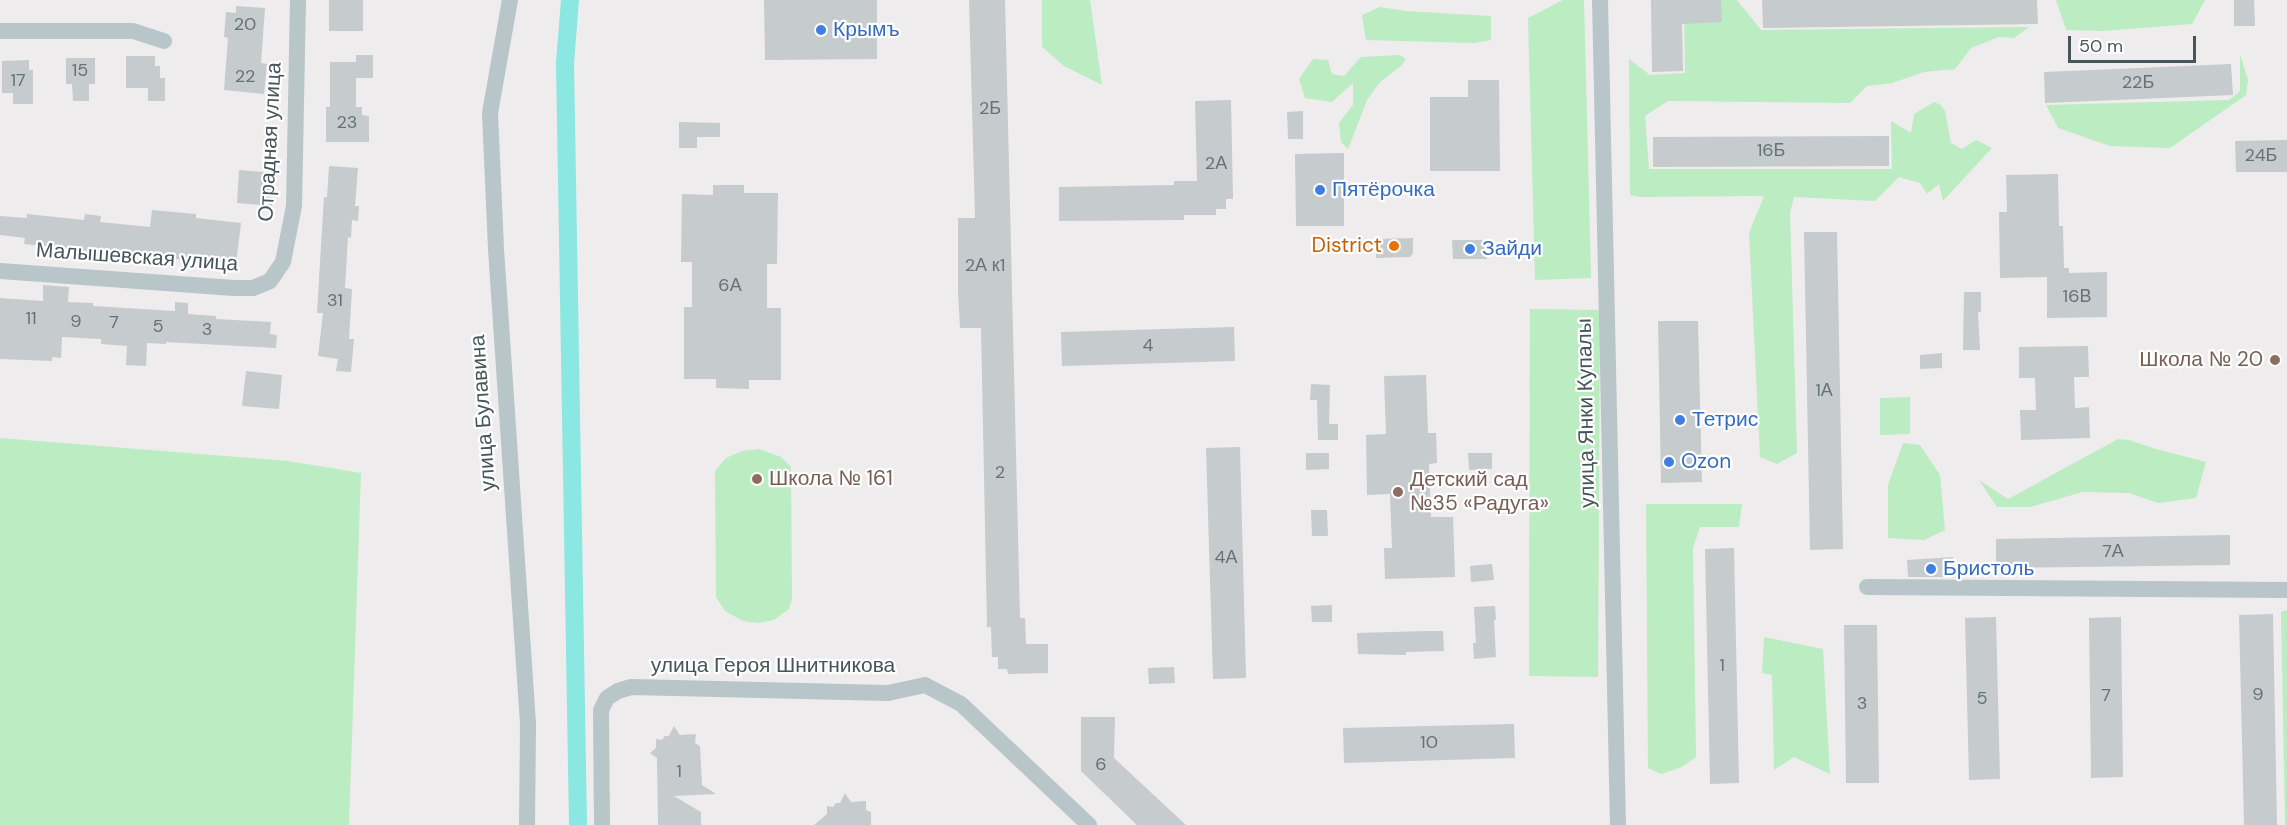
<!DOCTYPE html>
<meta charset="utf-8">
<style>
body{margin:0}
#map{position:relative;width:2287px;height:825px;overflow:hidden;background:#efeced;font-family:"DM Sans",sans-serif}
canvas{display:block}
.scale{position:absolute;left:2068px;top:36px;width:128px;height:27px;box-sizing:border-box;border:3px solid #465559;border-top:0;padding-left:8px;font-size:18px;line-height:21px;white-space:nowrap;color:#465559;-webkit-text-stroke:4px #fff;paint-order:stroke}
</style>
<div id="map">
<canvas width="2287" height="825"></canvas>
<div class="scale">50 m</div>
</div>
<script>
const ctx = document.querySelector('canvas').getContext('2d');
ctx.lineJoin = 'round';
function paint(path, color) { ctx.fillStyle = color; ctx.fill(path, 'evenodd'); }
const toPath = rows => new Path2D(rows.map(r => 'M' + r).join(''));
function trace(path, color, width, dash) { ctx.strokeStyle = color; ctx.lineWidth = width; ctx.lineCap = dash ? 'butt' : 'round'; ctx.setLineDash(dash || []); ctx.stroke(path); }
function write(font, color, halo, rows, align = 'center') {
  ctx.font = font + ' "DM Sans",sans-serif'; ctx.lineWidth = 4.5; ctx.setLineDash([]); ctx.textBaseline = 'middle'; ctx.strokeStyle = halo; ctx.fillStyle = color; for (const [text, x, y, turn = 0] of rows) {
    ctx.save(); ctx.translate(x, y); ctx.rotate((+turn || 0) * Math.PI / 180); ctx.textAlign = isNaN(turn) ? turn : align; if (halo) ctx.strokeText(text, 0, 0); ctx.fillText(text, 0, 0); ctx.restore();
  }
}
const green = toPath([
 [1042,0,1090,0,1102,85,1064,66,1042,47],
 [1563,0,1584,0,1591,278,1535,280,1528,18],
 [1684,0,1737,0,1761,30,2029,27,2014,38,1999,37,1971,48,1955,69,1924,72,1892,83,1867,86,1850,103,1668,101,1645,116,1649,169,1892,169,1891,121,1911,133,1914,114,1934,102,1941,105,1945,111,1951,143,1962,149,1976,140,1992,148,1943,201,1939,184,1927,194,1920,183,1899,177,1875,201,1794,197,1790,213,1797,453,1777,464,1760,457,1749,233,1764,196,1640,197,1630,195,1629,59,1650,75,1685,73],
 [2056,0,2205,0,2192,24,2104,31,2066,30],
 [1380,7,1406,11,1491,16,1491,40,1474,43,1366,40,1362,15],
 [2240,54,2248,80,2246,95,2170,148,2110,146,2058,128,2046,105,2229,100,2240,91],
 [1400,55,1406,59,1402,65,1380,82,1367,100,1348,149,1341,142,1339,123,1353,105,1353,83,1332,102,1305,98,1299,79,1313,59,1328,60,1332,74,1344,76,1361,57],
 [1530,309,1600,310,1598,677,1529,676],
 [1910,397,1910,434,1880,435,1880,398],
 [0,438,288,461,361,473,349,825,0,825],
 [2118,439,2129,440,2156,449,2206,462,2196,498,2158,503,2129,493,2083,492,2030,507,1997,507,1979,480,2008,499],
 [1903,443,1920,445,1940,475,1945,530,1924,540,1888,538,1888,485],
 [759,449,781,457,791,467,792,599,789,609,774,620,758,623,743,621,725,611,716,597,715,471,726,458,742,451],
 [1646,504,1742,504,1739,527,1700,527,1693,548,1696,757,1682,767,1661,774,1648,768],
 [2287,610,2287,825,2285,825,2281,612],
 [1764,637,1823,649,1830,774,1794,757,1774,770,1772,675,1762,673]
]);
const canal = toPath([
 [570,0,565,63,578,825]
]);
const building = toPath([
 [329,0,363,0,363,31,329,31],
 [764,0,877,0,877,59,765,60],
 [969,0,1005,0,1020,618,1025,618,1026,644,1048,644,1048,673,1008,674,1007,669,998,669,998,657,992,657,991,627,987,627,981,328,960,328,958,292,958,218,975,218],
 [1651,0,1721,0,1722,22,1682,24,1683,71,1652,72],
 [1762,0,2037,0,2038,24,1763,28],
 [2234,0,2254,0,2255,26,2234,26],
 [236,6,265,8,261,63,267,64,264,94,224,90,228,38,224,37,226,12,236,13],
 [356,55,373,55,373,78,356,78,356,107,362,107,362,115,369,116,369,142,326,142,326,107,330,107,330,62,356,62],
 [126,56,155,56,155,66,160,66,160,78,165,78,165,101,148,101,148,88,126,88],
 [66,58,95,58,95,84,89,84,89,101,73,101,72,84,66,84],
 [29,60,29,70,33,70,33,104,13,104,13,93,2,93,2,61],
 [2231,64,2233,95,2045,103,2044,72],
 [1468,80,1499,80,1500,171,1430,171,1430,97,1468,97],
 [1231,100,1233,199,1226,199,1226,209,1216,209,1216,215,1184,215,1184,220,1059,221,1059,187,1174,185,1174,181,1197,181,1195,101],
 [1303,111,1303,139,1288,139,1287,112],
 [679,122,720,123,720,137,697,137,697,148,679,148],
 [1889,136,1889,166,1653,167,1653,137],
 [2287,140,2287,172,2236,172,2235,141],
 [1344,153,1344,226,1296,226,1295,154],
 [329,166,358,168,355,206,359,206,358,221,352,220,351,238,348,237,345,288,352,289,349,339,354,339,351,372,336,371,338,359,318,356,323,313,317,313,320,262,324,197,327,197],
 [239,170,274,173,272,206,237,203],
 [2058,174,2059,226,2063,226,2064,268,2069,268,2069,273,2107,272,2107,317,2047,318,2047,277,2000,278,1999,212,2007,212,2006,175],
 [713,185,744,185,744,193,778,193,777,264,767,264,767,308,781,308,781,380,749,380,749,389,716,388,716,379,684,379,684,307,692,307,692,262,681,262,682,194,713,195],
 [152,210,196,214,196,218,241,223,236,264,117,254,24,244,25,238,0,235,0,216,27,218,27,214,84,220,85,214,101,216,100,222,150,227],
 [1804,232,1837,232,1843,549,1810,550],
 [1413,238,1413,253,1410,257,1376,258,1376,239],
 [1452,240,1486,240,1487,259,1453,259],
 [43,285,69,287,68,302,93,303,93,306,175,311,175,302,188,303,188,314,216,316,216,319,271,322,270,334,277,335,276,348,166,342,166,344,147,343,146,366,126,365,127,346,101,344,101,339,62,337,61,358,52,357,52,361,0,359,0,298,43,301],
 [1964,292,1981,292,1981,312,1978,312,1980,350,1963,350],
 [1658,321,1698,321,1702,482,1661,483],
 [1234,327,1235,361,1062,366,1061,332],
 [2088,346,2089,377,2074,377,2075,408,2089,407,2090,438,2021,440,2020,410,2036,410,2035,378,2019,378,2019,347],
 [1942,353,1942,368,1920,369,1920,355],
 [246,371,282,375,279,409,242,406],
 [1426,375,1428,433,1436,433,1437,463,1429,464,1431,517,1453,517,1455,577,1385,579,1384,548,1392,548,1390,494,1367,495,1366,435,1386,434,1384,376],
 [1311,384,1330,385,1329,424,1338,424,1338,440,1318,440,1317,400,1310,400],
 [1240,447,1246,678,1213,679,1206,448],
 [1306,453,1329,453,1329,469,1306,470],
 [1468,453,1492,453,1492,469,1469,470],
 [1311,510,1327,510,1328,536,1312,536],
 [2230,535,2230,565,1996,568,1996,539],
 [1734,548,1739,783,1710,784,1705,549],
 [1953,557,1954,577,1908,577,1907,560],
 [1492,564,1494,580,1471,582,1470,566],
 [1332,605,1332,622,1312,622,1311,606],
 [1495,606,1496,620,1494,620,1496,657,1474,659,1473,643,1476,643,1474,607],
 [2273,614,2277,825,2244,825,2239,615],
 [1996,617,2000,779,1969,780,1965,618],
 [2121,617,2123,777,2091,778,2089,618],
 [1844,625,1877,625,1879,783,1846,783],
 [1427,631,1443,631,1444,651,1406,652,1406,655,1358,654,1357,633],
 [1174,667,1175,683,1149,684,1148,668],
 [1081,717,1115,717,1114,758,1186,825,1137,825,1081,771],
 [1514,724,1515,758,1344,763,1343,728],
 [674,726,680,735,696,734,695,743,700,746,702,785,716,794,674,796,701,812,701,825,658,825,657,758,650,753,656,748,656,739,662,740,665,736,669,736],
 [845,793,851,802,866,801,866,810,871,812,871,825,814,825,827,814,827,806,833,807,836,803,840,803]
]);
const minor = toPath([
 [510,0,490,113,496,249,528,724,527,825],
 [1600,0,1618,825],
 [0,31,133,31,164,41],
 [0,271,234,288,253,288,270,281,283,262,294,206,298,0],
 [1867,587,2287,590],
 [602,825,601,710,607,698,618,691,631,687,888,693,925,685,961,704,1089,825]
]);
const markers = [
 [821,30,6,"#3f7fe0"],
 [1320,190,6,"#3f7fe0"],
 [1394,246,6,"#e8710a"],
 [1470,249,6,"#3f7fe0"],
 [2275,360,6,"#8d6e63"],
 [1680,420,6,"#3f7fe0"],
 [1669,462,6,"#3f7fe0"],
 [757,479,6,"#8d6e63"],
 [1398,492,6,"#8d6e63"],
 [1931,569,6,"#3f7fe0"]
];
const numberNames = [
 ["20",245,25],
 ["15",80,71],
 ["22",245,77],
 ["17",18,81],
 ["22Б",2138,83],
 ["2Б",990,109],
 ["23",347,123],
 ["16Б",1771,151],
 ["24Б",2261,156],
 ["2А",1216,164],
 ["2А к1",985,266],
 ["6А",730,286],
 ["16В",2077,297],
 ["31",335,301],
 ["11",31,319],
 ["9",76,322],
 ["7",114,323],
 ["5",158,327],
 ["3",207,330],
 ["4",1148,346],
 ["1А",1824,391],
 ["2",1000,473],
 ["7А",2113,552],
 ["4А",1226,558],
 ["1",1722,666],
 ["9",2258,695],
 ["7",2106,696],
 ["5",1982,699],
 ["3",1862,704],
 ["10",1429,743],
 ["6",1101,765],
 ["1",679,772]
];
const shopNames = [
 ["Крымъ",833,30],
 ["Пятёрочка",1332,190],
 ["Зайди",1482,249],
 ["Тетрис",1692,420],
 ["Ozon",1681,462],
 ["Бристоль",1943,569]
];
const streetNames = [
 ["Отрадная улица",271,142,-87],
 ["Малышевская улица",137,258,4],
 ["улица Булавина",484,413,-94],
 ["улица Янки Купалы",1587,413,-91],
 ["улица Героя Шнитникова",773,666]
];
const foodNames = [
 ["District",1382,246]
];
const educationNames = [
 ["Школа № 20",2263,360,"right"],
 ["Школа № 161",769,479],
 ["Детский сад",1410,480],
 ["№35 «Радуга»",1410,504]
];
paint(green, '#bcecc1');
trace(canal, '#8be7e1', 18);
paint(building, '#c6cbce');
trace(minor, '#b8c5c9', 16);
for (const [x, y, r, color] of markers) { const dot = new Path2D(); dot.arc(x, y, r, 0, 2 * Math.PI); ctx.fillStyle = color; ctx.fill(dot); trace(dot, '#fff', 2); }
write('18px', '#667276', null, numberNames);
write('21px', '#366cbe', '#fff', shopNames, 'left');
write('21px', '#465559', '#fff', streetNames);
write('21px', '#c56008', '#fff', foodNames, 'right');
write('21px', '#785e54', '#fff', educationNames, 'left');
</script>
